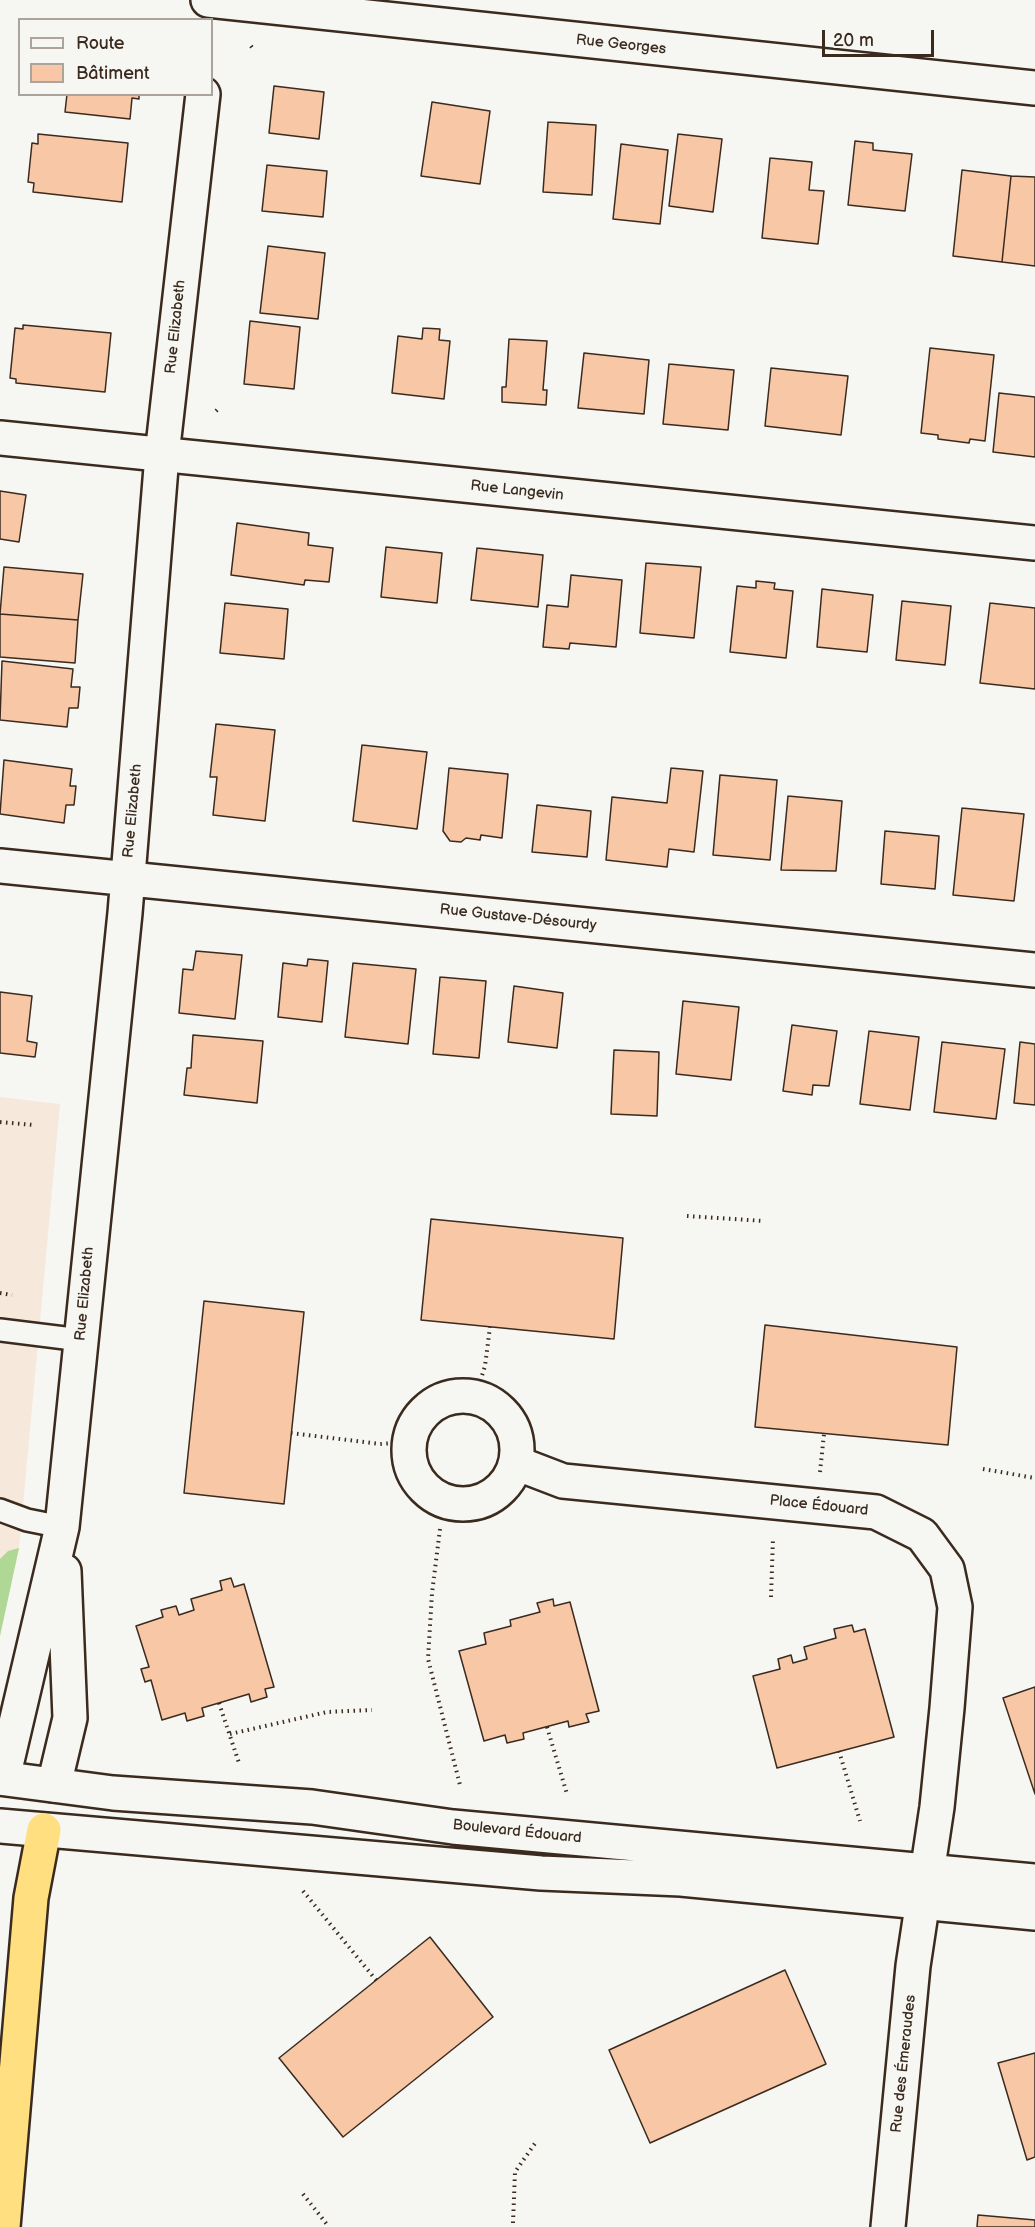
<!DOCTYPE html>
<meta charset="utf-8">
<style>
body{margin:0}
#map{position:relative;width:1035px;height:2227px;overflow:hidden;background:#f6f6f2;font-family:"Balsamiq Sans",sans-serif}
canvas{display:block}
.legend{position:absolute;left:18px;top:18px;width:195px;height:78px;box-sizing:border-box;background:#f6f6f2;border:2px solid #aba49d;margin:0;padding:8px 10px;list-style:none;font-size:18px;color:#3b2a1e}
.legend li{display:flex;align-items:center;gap:12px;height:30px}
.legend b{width:30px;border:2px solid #aba49d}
.scale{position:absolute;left:822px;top:30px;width:112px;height:27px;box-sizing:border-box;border:3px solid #3b2a1e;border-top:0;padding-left:8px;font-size:18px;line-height:21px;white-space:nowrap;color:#3b2a1e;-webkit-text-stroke:4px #f6f6f2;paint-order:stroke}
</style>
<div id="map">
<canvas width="1035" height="2227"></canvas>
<ul class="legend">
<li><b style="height:8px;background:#f6f6f2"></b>Route</li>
<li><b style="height:16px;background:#f7c7a6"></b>Bâtiment</li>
</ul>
<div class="scale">20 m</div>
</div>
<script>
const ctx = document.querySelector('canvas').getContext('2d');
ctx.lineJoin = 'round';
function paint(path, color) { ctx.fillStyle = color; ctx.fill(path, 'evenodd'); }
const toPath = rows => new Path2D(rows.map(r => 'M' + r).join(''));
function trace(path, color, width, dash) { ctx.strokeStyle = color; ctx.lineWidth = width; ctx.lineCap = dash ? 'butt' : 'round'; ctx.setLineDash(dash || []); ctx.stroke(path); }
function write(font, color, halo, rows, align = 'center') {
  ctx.font = font + ' "Balsamiq Sans",sans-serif'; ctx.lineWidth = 4.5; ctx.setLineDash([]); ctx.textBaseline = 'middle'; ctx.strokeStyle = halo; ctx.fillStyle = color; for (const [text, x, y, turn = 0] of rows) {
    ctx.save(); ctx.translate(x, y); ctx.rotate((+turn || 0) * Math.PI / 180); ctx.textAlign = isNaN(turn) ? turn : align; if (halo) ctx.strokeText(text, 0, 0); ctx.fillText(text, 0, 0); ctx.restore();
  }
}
const built = toPath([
 [0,1097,60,1104,19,1548,0,1636]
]);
const green = toPath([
 [19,1548,0,1636,0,1559,8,1551]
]);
const building = toPath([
 [274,86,324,92,319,139,269,133,274,86],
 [67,94,139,94,139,99,132,98,130,119,65,112,67,94],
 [432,102,490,111,480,184,421,176,432,102],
 [548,122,596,125,592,195,543,192,548,122],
 [38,134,128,143,122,202,33,192,34,183,28,182,32,143,38,144,38,134],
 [678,134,722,139,713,212,669,206,678,134],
 [855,141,873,143,873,150,912,154,905,211,848,205,855,141],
 [621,144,668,150,660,224,613,219,621,144],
 [770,158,812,162,809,190,824,191,818,244,762,238,770,158],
 [267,165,327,171,323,217,262,211,267,165],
 [962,170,1011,176,1002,262,953,256,962,170],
 [1011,176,1035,177,1035,266,1002,262,1011,176],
 [268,246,325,253,318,319,260,313,268,246],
 [250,321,300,327,294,389,244,384,250,321],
 [23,325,111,333,105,392,16,383,16,379,10,378,15,328,23,329,23,325],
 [423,328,440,329,439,340,450,341,444,399,392,393,398,336,422,339,423,328],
 [509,339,547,341,543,390,547,390,546,405,502,402,502,387,506,387,509,339],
 [930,348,994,355,985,441,970,439,969,443,938,439,938,435,921,433,930,348],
 [584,353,649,360,644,414,578,408,584,353],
 [669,364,734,370,728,430,663,424,669,364],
 [771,368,848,376,841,435,765,426,771,368],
 [999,393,1035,397,1035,457,993,452,999,393],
 [0,491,26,495,19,542,0,539,0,491],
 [237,523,309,533,308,545,333,548,329,582,305,580,304,585,231,575,237,523],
 [386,547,442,553,437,603,381,597,386,547],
 [477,548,543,555,538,607,471,600,477,548],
 [646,563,701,567,694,638,640,633,646,563],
 [4,567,83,574,78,620,0,614,4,567],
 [571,575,622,580,616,647,570,643,569,649,543,647,547,605,568,607,571,575],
 [756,581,775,583,774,589,793,591,786,658,730,652,737,586,756,588,756,581],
 [822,589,873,595,867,652,817,647,822,589],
 [902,601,951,606,945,665,896,660,902,601],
 [225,603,288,609,284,659,220,653,225,603],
 [990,603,1035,608,1035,689,980,683,990,603],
 [0,614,78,620,75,663,0,657,0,614],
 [2,661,73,669,71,687,80,687,78,708,69,708,67,727,0,720,2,661],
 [216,724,275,730,265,821,213,815,217,777,210,777,216,724],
 [362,745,427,752,417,829,353,821,362,745],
 [4,760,72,769,70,786,76,786,74,805,66,805,64,823,0,814,4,760],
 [449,768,508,774,502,838,481,835,480,840,466,838,461,842,450,841,443,831,449,768],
 [671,768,703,771,694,852,669,849,667,867,606,860,612,797,667,803,671,768],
 [720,775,777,780,770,860,713,855,720,775],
 [788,796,842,801,836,871,781,870,788,796],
 [537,805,591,811,587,857,532,852,537,805],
 [962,808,1024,814,1014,901,953,895,962,808],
 [885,831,939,836,935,889,881,884,885,831],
 [196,951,242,955,235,1019,179,1013,183,969,193,970,196,951],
 [308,959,328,961,322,1022,278,1017,283,963,307,966,308,959],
 [353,963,416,969,408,1044,345,1037,353,963],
 [440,977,486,981,479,1058,433,1054,440,977],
 [514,986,563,993,557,1048,508,1042,514,986],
 [0,992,32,996,27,1041,37,1043,35,1057,0,1053,0,992],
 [683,1001,739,1007,731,1080,676,1074,683,1001],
 [792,1025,837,1031,829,1086,813,1085,812,1095,783,1091,792,1025],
 [869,1031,919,1037,910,1110,860,1104,869,1031],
 [193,1035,263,1041,257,1103,184,1095,187,1068,191,1068,193,1035],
 [942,1042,1005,1049,996,1119,934,1112,942,1042],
 [1020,1042,1035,1044,1035,1105,1014,1103,1020,1042],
 [614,1050,659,1052,657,1116,611,1114,614,1050],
 [431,1219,623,1238,614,1339,421,1320,431,1219],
 [204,1301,304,1312,284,1504,184,1493,204,1301],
 [765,1325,957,1347,948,1445,755,1427,765,1325],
 [231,1578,234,1587,244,1584,274,1687,265,1689,267,1697,251,1702,249,1694,202,1708,204,1716,187,1721,185,1713,162,1720,151,1680,145,1682,141,1669,149,1667,136,1626,163,1617,161,1610,176,1606,179,1615,194,1610,191,1599,222,1590,220,1581,231,1578],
 [553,1599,554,1606,570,1602,599,1711,586,1714,589,1722,569,1727,568,1721,523,1733,524,1739,507,1743,505,1735,484,1741,459,1651,486,1644,484,1633,511,1626,510,1620,540,1612,537,1603,553,1599],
 [852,1625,854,1632,865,1629,894,1737,777,1768,753,1676,780,1669,778,1659,791,1655,793,1663,807,1659,804,1647,836,1638,834,1629,852,1625],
 [1035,1687,1035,1794,1003,1698,1035,1687],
 [430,1937,493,2017,343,2137,279,2058,430,1937],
 [785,1970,826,2064,650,2143,609,2050,785,1970],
 [1035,2053,1035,2157,1027,2160,998,2063,1035,2053],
 [978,2215,1035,2220,1035,2227,977,2227,978,2215]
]);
const path = toPath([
 [251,46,254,50],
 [216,411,219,408],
 [0,1122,33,1125],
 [687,1216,764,1221],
 [0,1293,12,1295],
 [475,1398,485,1366,490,1327],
 [291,1433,380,1444,410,1442],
 [983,1469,1035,1478],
 [820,1472,824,1434],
 [440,1529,432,1593,428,1659,460,1785],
 [771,1597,773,1538],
 [219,1703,239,1763],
 [547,1727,567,1794],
 [230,1734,327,1712,372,1710],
 [839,1751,860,1821],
 [303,1891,376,1980],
 [303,2194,329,2227],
 [513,2223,515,2172,536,2142]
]);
const service = toPath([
 [0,1330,81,1340],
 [0,1510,27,1520,62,1527]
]);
const minor = toPath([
 [208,0,1035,88],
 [0,438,1035,543],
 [0,866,1035,970],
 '409 1450a54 54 0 1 1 108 0a54 54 0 1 1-108 0Z',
 [516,1463,563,1481,876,1512,922,1535,947,1569,955,1607,947,1708,937,1807,913,1966,888,2227],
 [3,1778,62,1527,125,913,162,455,203,94],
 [54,1785,70,1718,64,1571]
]);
const tertiary = toPath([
 [0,1778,113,1793,312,1807,453,1827,1035,1881],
 [0,1826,541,1873,681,1879,1035,1913]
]);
const motorway = toPath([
 [3,2227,31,1898,44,1830]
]);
const streetNames = [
 ["Rue Georges",621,45,6],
 ["Rue Elizabeth",176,327,-84],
 ["Rue Langevin",517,491,6],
 ["Rue Elizabeth",133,811,-85],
 ["Rue Gustave-Désourdy",518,918,6],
 ["Rue Elizabeth",85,1294,-85],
 ["Place Édouard",819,1506,6],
 ["Boulevard Édouard",517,1832,6],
 ["Rue des Émeraudes",904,2064,-84]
];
paint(built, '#f6e8db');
paint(green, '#afd895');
paint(building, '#f7c7a6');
trace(building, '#3b2a1e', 1.5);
trace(service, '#3b2a1e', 26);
trace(minor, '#3b2a1e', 38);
trace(tertiary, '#3b2a1e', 38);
trace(motorway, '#3b2a1e', 38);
trace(path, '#3b2a1e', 4, [1.5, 4.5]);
trace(service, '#f6f6f2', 21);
trace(minor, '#f6f6f2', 33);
trace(tertiary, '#f6f6f2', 33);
trace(motorway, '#ffdf80', 33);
write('15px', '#3b2a1e', '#f6f6f2', streetNames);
</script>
